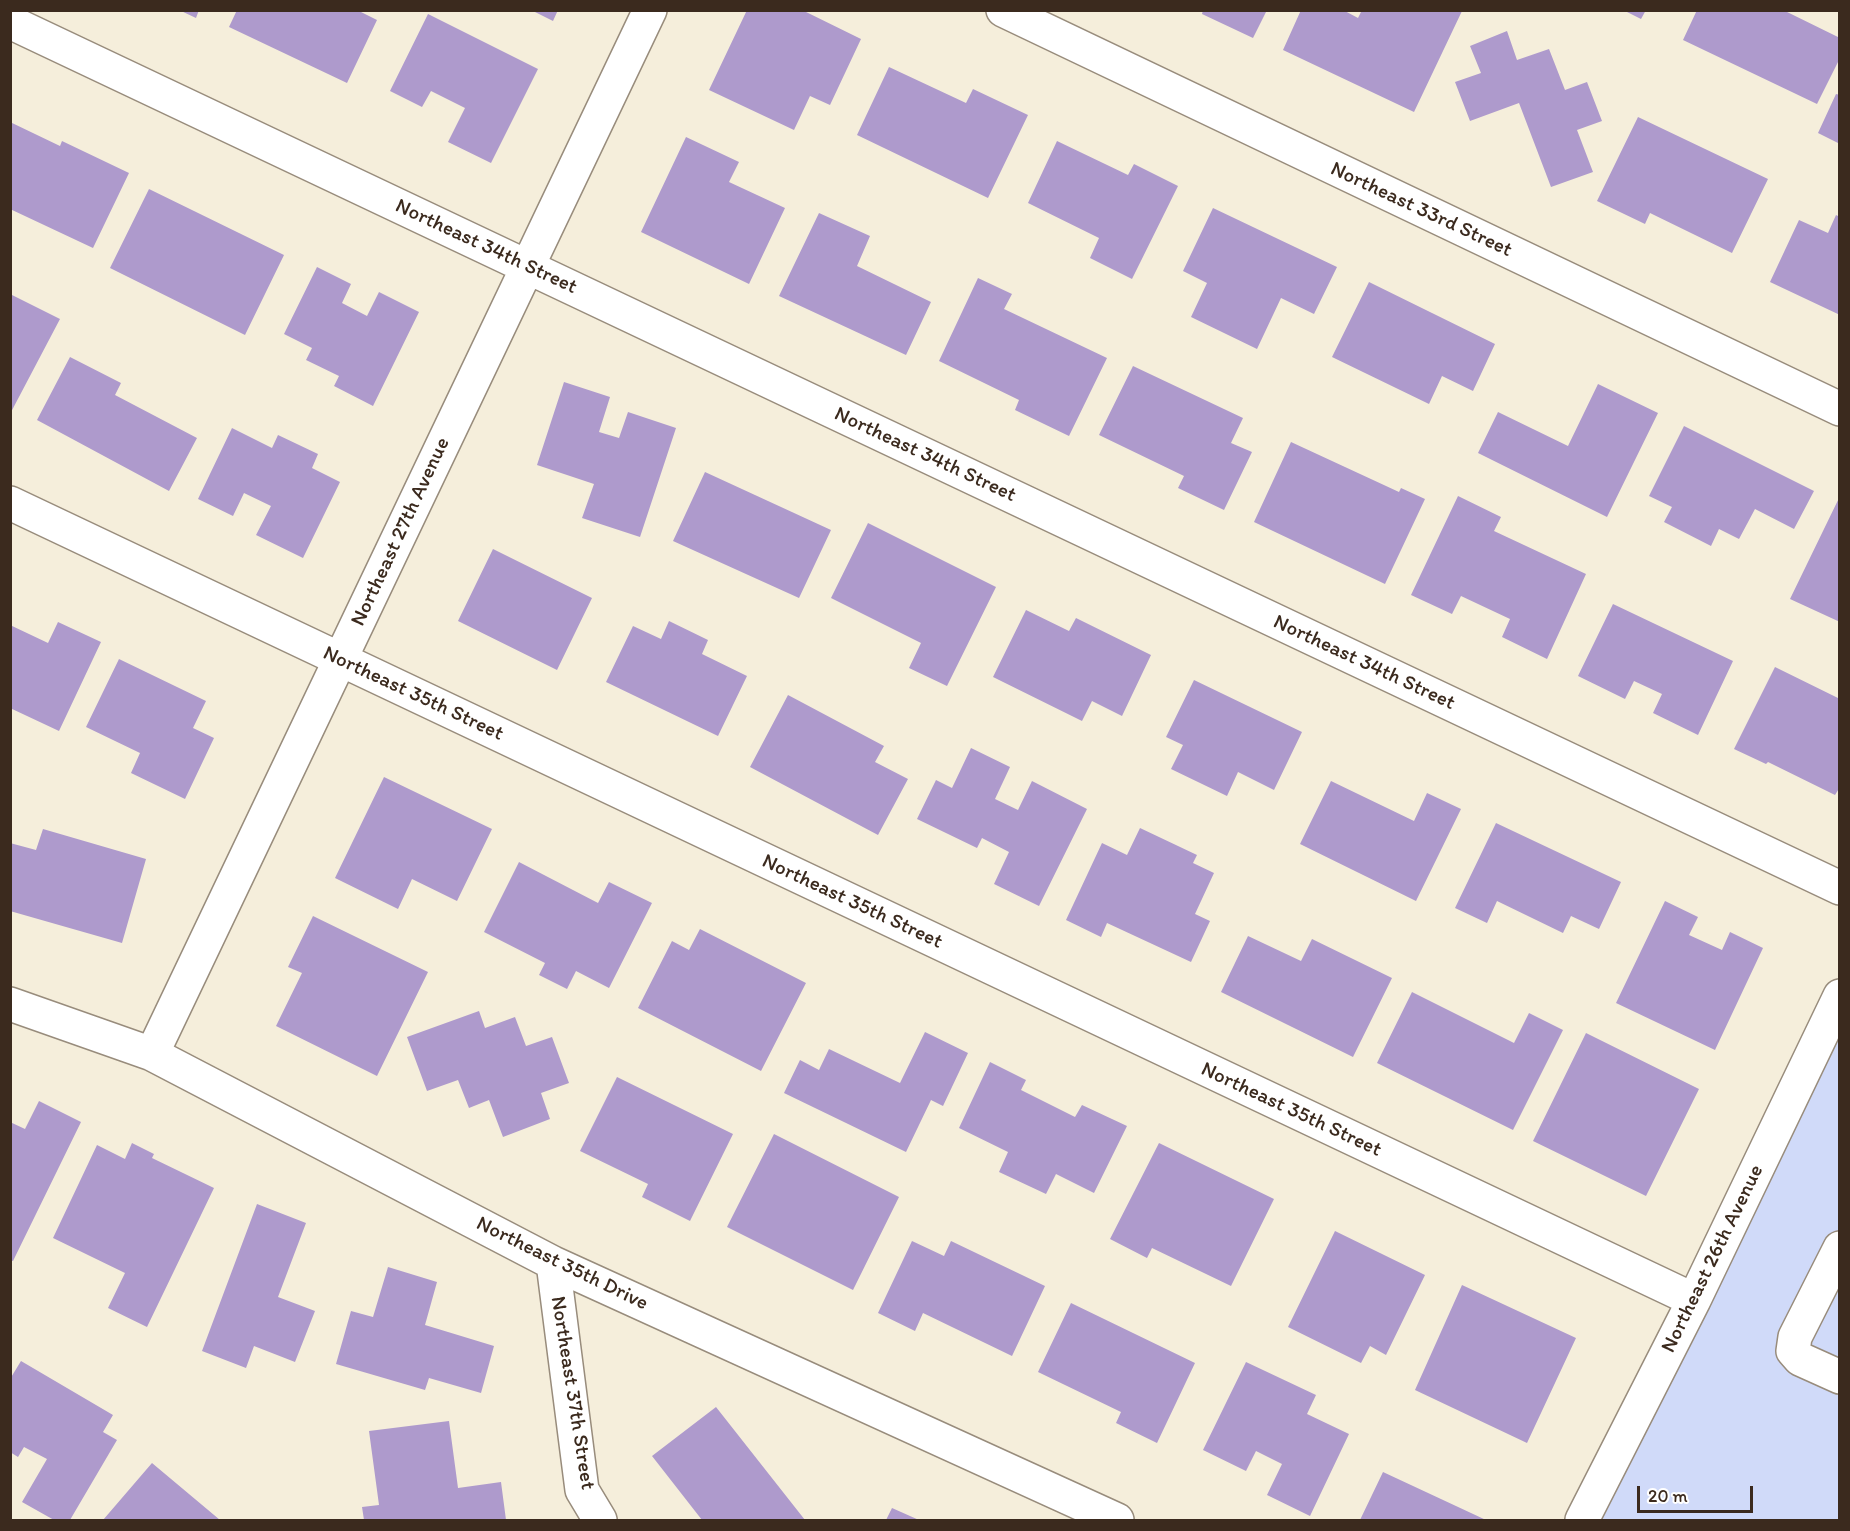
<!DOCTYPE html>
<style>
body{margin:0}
#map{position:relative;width:1850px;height:1531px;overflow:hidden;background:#f5eedb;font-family:Itim,sans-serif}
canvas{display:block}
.frame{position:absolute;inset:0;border:12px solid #3b2a1e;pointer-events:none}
.scale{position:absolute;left:1637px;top:1486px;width:116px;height:27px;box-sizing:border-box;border:3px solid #3b2a1e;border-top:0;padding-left:8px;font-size:18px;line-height:21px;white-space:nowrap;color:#3b2a1e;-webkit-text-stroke:4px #fff;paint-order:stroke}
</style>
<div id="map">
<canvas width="1850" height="1531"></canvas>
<div class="frame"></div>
<div class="scale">20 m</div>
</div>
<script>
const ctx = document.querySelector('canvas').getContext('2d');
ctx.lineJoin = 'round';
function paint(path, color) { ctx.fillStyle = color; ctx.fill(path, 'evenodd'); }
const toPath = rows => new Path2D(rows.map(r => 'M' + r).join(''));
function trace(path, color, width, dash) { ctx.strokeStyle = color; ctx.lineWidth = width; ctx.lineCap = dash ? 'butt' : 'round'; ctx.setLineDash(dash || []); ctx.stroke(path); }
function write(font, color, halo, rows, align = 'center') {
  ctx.font = font + ' Itim,sans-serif'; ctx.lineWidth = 5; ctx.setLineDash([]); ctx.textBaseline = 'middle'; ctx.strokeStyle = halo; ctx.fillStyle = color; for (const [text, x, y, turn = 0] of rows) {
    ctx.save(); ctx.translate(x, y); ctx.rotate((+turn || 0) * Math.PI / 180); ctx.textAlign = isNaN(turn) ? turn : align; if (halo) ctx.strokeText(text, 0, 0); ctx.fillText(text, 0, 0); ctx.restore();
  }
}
const built = toPath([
 [1839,994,1839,1520,1577,1520]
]);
const building = toPath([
 [179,10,199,10,196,18],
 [237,10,357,10,377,20,347,83,229,27],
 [531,10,558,10,553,21],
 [747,10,802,10,861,39,830,105,810,96,794,130,709,90],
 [1203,10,1267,10,1253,38,1202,14],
 [1301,10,1343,10,1358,18,1362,10,1462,11,1414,112,1283,50],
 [1623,10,1646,10,1641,19],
 [1697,10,1783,10,1840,38,1840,58,1817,104,1683,40],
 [428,14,538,69,491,163,448,142,465,108,431,91,422,107,390,91],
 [1507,31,1517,60,1549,49,1565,90,1587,82,1602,121,1577,130,1593,172,1551,187,1519,103,1470,121,1455,82,1481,73,1470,46],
 [889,67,966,103,973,89,1028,115,988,198,857,135],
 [1836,94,1840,95,1840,144,1818,133],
 [1638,117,1768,179,1732,253,1650,213,1645,224,1597,201],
 [10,122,60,146,62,141,129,173,93,248,10,209],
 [686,137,739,162,729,182,785,208,749,284,641,232],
 [1057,141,1128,175,1134,164,1178,186,1132,279,1090,258,1099,238,1028,203],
 [149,189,284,255,245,335,110,268],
 [1213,208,1337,267,1314,314,1281,298,1257,349,1191,317,1207,283,1183,271],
 [819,213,870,236,857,266,931,302,906,355,779,296],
 [1836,215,1840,217,1840,315,1770,282,1799,220,1828,233],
 [317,267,351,284,342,303,367,316,379,292,419,312,373,406,334,386,339,376,306,360,312,348,284,334],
 [978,278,1012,294,1004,309,1107,358,1069,436,1015,410,1019,400,939,361],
 [1369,282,1495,344,1473,391,1442,376,1429,404,1332,357],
 [10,294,60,319,10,414],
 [70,357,121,383,115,395,197,438,169,491,37,420],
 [1133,366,1243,418,1231,443,1252,452,1224,510,1178,488,1184,476,1099,435],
 [564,382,610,397,599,432,619,438,628,412,676,428,640,537,582,518,594,484,537,465],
 [1598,384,1658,413,1607,517,1478,453,1498,412,1568,446],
 [1684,426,1814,491,1794,529,1755,509,1739,539,1719,529,1711,546,1664,522,1672,507,1649,496],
 [232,428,272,448,278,435,318,454,312,468,340,482,303,558,256,535,271,506,244,493,233,516,198,499],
 [1291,442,1399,492,1401,488,1425,499,1385,584,1254,522],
 [705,472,831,530,799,598,673,541],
 [1458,496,1501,517,1494,531,1586,574,1547,659,1502,637,1510,619,1461,596,1452,614,1411,595],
 [1840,496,1840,622,1790,599],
 [868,523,996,587,947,686,909,668,921,643,831,598],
 [493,549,592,598,557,670,458,621],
 [1613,604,1733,661,1698,735,1653,713,1662,694,1634,681,1625,699,1578,676],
 [1026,610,1069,631,1076,618,1151,655,1122,716,1092,701,1082,721,993,677],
 [669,621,708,640,702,654,747,676,718,736,606,682,633,626,661,639],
 [58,622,101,642,59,731,10,708,10,625,48,643],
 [119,659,206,701,193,728,214,738,185,799,131,773,140,753,86,727],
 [1775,667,1840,699,1840,787,1835,795,1768,762,1766,764,1734,749],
 [1194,680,1302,732,1274,790,1238,772,1227,796,1171,769,1183,745,1166,737],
 [788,695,884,746,875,762,908,779,878,835,750,767],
 [971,748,1010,767,995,799,1018,810,1032,781,1087,809,1039,906,994,884,1009,852,982,838,977,848,917,819,936,780,952,788],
 [384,777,492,829,457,901,412,879,398,909,335,878],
 [1331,781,1414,821,1427,793,1461,809,1416,901,1300,844],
 [1496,823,1621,882,1599,929,1571,916,1563,933,1497,901,1487,923,1455,908],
 [1140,828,1197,855,1193,863,1214,873,1195,914,1210,921,1191,962,1107,923,1101,937,1066,920,1102,843,1127,855],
 [43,829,146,859,122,943,10,911,10,843,36,850],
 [519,862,598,903,609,882,652,903,609,988,576,971,567,989,539,975,545,963,484,932],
 [1665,901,1698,917,1689,935,1722,950,1730,932,1763,948,1715,1050,1616,1003],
 [313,916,428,972,377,1076,276,1026,302,973,288,967],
 [700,929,806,983,761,1071,638,1008,672,941,689,950],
 [1248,936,1301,961,1312,939,1392,978,1353,1057,1221,992],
 [1412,992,1514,1043,1529,1013,1563,1030,1513,1130,1377,1063],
 [479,1011,485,1028,515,1017,526,1046,552,1037,569,1083,541,1093,550,1119,503,1137,489,1100,469,1108,458,1080,427,1091,407,1037],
 [925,1032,968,1053,943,1106,931,1100,906,1152,784,1093,800,1060,819,1070,829,1049,900,1083],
 [1586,1033,1699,1089,1646,1196,1533,1141],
 [990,1062,1026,1080,1021,1090,1075,1117,1082,1105,1127,1126,1094,1193,1056,1174,1046,1194,999,1172,1008,1152,959,1128],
 [617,1077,733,1134,690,1221,642,1197,648,1184,580,1151],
 [39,1101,81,1122,13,1261,10,1260,10,1122,25,1129],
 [774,1134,899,1197,853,1290,727,1227],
 [132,1143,154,1154,152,1158,214,1188,147,1327,108,1308,125,1273,53,1238,97,1145,125,1159],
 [1159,1143,1274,1199,1231,1286,1152,1248,1147,1258,1110,1239],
 [257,1204,306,1223,278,1297,315,1311,295,1362,254,1346,246,1368,202,1351],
 [1335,1231,1425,1275,1386,1355,1370,1346,1361,1363,1288,1327],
 [912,1241,944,1256,951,1241,1045,1286,1012,1356,923,1313,915,1331,878,1313],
 [388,1267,437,1282,425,1325,494,1346,481,1393,429,1378,425,1390,336,1364,351,1311,373,1317],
 [1462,1285,1576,1338,1527,1443,1415,1390],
 [1071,1303,1195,1363,1157,1443,1116,1423,1121,1412,1038,1372],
 [21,1361,113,1415,103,1432,117,1440,70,1520,54,1520,22,1502,47,1459,24,1447,18,1457,10,1452,10,1379],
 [1246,1362,1316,1395,1307,1414,1349,1434,1310,1516,1267,1495,1282,1464,1256,1451,1246,1471,1203,1450],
 [716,1407,805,1520,702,1520,652,1456],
 [449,1421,458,1488,501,1482,506,1520,364,1520,362,1507,379,1505,369,1431],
 [152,1463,220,1520,103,1520],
 [1383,1472,1486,1520,1360,1520],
 [892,1508,919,1520,886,1520]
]);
const minor = toPath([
 [1003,10,1840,409],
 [10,22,1840,888],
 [10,503,1694,1300],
 [10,1004,152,1054,553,1263,1117,1520],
 [152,1054,650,10],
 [1840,1248,1795,1337,1793,1351,1800,1359,1840,1377],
 [553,1263,582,1490,600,1520],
 [1582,1520,1694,1300,1840,996]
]);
const streetNames = [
 ["Northeast 33rd Street",1421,210,25],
 ["Northeast 34th Street",486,247,25],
 ["Northeast 34th Street",925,455,25],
 ["Northeast 27th Avenue",401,532,-65],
 ["Northeast 34th Street",1364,663,25],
 ["Northeast 35th Street",413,694,25],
 ["Northeast 35th Street",852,902,25],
 ["Northeast 35th Street",1291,1110,25],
 ["Northeast 26th Avenue",1713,1259,-64],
 ["Northeast 35th Drive",562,1264,26],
 ["Northeast 37th Street",572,1393,81]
];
paint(built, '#d0daf9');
paint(building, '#ae9acc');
trace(minor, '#988c7c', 36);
trace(minor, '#fff', 33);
write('21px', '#3b2a1e', '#fff', streetNames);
</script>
